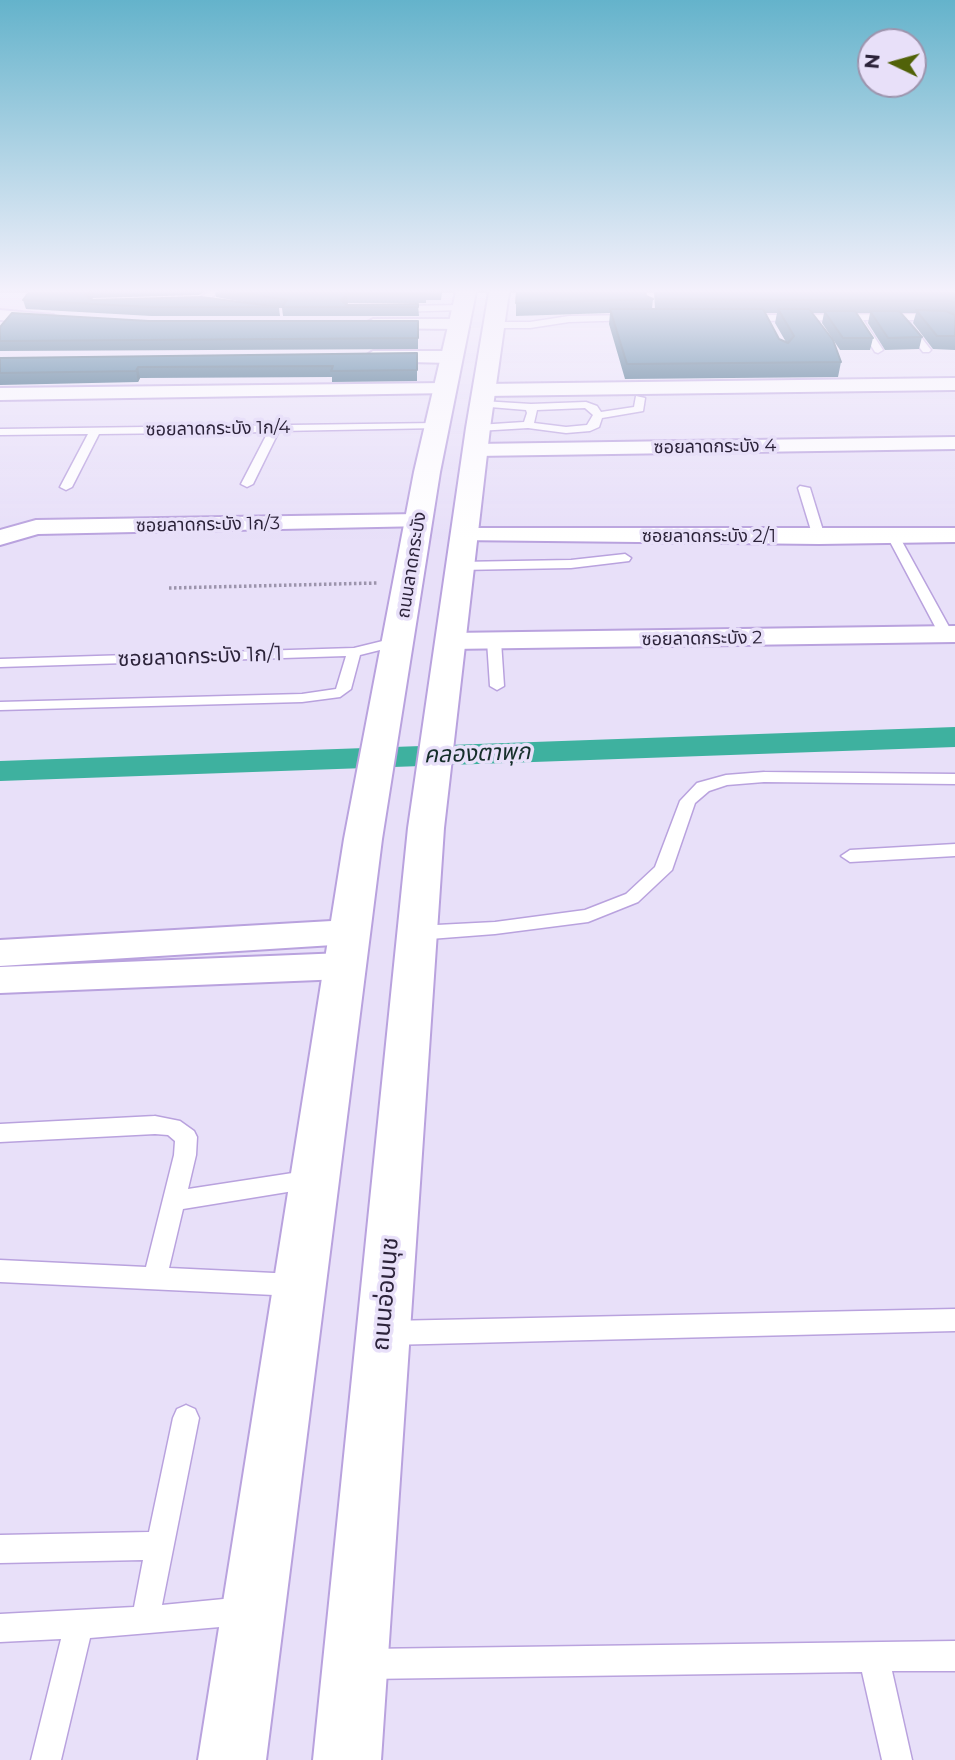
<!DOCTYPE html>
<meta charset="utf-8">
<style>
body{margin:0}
#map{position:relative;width:955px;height:1760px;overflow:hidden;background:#e8e0f9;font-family:Montserrat,sans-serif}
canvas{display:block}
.north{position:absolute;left:857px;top:28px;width:70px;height:70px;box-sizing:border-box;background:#e8e0f9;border:2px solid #9d94ad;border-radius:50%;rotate:275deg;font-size:19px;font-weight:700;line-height:28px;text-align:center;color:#2c233a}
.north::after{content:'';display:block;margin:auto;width:24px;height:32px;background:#516209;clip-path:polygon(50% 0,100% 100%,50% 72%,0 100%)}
</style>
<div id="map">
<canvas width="955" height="1760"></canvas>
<div class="north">N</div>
</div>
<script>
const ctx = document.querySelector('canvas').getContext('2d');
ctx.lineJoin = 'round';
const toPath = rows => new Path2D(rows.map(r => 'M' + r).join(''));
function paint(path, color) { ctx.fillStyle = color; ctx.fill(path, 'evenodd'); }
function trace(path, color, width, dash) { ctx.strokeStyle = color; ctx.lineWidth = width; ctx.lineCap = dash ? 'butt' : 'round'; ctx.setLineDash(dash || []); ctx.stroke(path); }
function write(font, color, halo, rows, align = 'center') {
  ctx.font = font + ' Montserrat,"Noto Sans Thai",sans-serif'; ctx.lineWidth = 7; ctx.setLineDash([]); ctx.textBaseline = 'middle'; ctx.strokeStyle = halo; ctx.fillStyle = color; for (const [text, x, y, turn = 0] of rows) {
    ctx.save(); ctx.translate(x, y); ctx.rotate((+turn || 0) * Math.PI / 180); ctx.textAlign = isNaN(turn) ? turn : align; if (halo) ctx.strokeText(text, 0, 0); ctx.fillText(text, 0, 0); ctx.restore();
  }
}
const canal = toPath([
 [955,727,955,747,0,781,0,761,955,727]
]);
const path = toPath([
 [169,588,377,583]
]);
const lane = toPath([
 [208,292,218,292,205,303,186,305,182,302,200,298,208,292],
 [465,305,465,309,462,310,396,312,392,309,396,306,465,305],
 [941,314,955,320,955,328,940,320,863,320,883,350,878,353,875,352,855,320,744,321,739,318,744,315,941,314],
 [632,315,637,318,635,320,569,322,530,328,494,328,489,325,494,322,530,322,569,316,632,315],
 [904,323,910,323,931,350,929,352,923,352,902,325,904,323],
 [636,396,645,398,643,411,602,418,599,427,590,431,566,433,528,428,478,431,473,428,478,425,524,422,527,413,526,410,478,406,477,404,482,401,531,404,586,402,597,406,601,412,634,407,636,396],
 [585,408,593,415,587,425,566,427,534,423,537,410,585,408],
 [436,423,440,424,440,428,279,431,253,484,247,487,241,484,268,432,99,434,72,487,66,490,60,487,88,434,0,435,0,429,436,423],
 [800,486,810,488,825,537,823,540,819,541,813,537,798,488,800,486],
 [893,532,899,536,953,634,951,637,941,637,939,634,887,536,893,532],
 [625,554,631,558,629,561,571,568,459,570,453,566,459,562,571,560,625,554],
 [399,637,406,641,404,644,360,655,351,689,340,697,302,702,0,710,0,702,302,694,336,689,346,656,0,667,0,659,354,648,399,637],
 [494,637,501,641,504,686,497,690,490,686,487,641,494,637],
 [764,772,955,774,955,784,764,782,727,785,709,791,695,803,672,870,638,902,588,922,495,934,417,940,411,938,408,933,411,928,417,926,495,922,585,910,626,894,655,867,680,801,697,783,726,775,764,772],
 [955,844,955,856,850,862,841,856,850,850,955,844],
 [155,1116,180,1121,194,1131,197,1137,196,1155,188,1189,312,1170,320,1172,323,1179,320,1186,312,1188,183,1209,169,1268,295,1274,303,1277,307,1285,303,1293,295,1296,0,1282,0,1260,146,1267,174,1155,175,1141,168,1135,155,1134,0,1142,0,1124,155,1116],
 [955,1309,955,1331,388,1345,379,1341,376,1333,379,1325,388,1321,955,1309],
 [186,1405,195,1409,199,1418,162,1605,244,1597,254,1601,258,1611,254,1621,244,1625,90,1638,61,1760,31,1760,61,1639,0,1642,0,1614,134,1607,143,1560,0,1563,0,1535,149,1532,173,1418,177,1409,186,1405],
 [955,1641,955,1671,892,1671,912,1760,882,1760,862,1672,366,1679,356,1674,351,1664,356,1654,366,1649,955,1641]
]);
const street = toPath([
 [0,310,53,315,62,320,53,325,0,320,0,310],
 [373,319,458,319,467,324,458,329,367,328,364,324,373,319],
 [373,351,451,351,460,357,451,363,367,361,364,357,373,351],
 [955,378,955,390,484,396,474,390,484,384,955,378],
 [444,383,454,389,451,393,0,400,0,388,444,383],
 [955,437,955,449,475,456,468,454,465,450,468,446,475,444,955,437],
 [418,514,426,516,430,521,426,526,38,534,0,545,0,530,36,520,418,514],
 [464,528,955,528,955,542,819,544,456,540,452,535,456,530,464,528],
 [955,626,955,642,450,649,441,647,437,641,441,635,450,633,955,626],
 [349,920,361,923,366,932,361,941,349,944,0,966,0,940,349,920],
 [343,953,356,957,361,966,356,975,343,979,0,993,0,967,343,953]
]);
const primary = toPath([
 [456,292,476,292,440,472,382,839,266,1760,198,1760,344,839,414,472,456,292],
 [489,292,509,292,490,428,444,828,381,1760,313,1760,408,828,466,428,489,292]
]);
const wall = toPath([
 [29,292,204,292,199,295,93,298,91,300,260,305,216,297,215,292,442,292,441,300,426,300,426,303,348,303,347,305,418,304,419,316,283,316,282,308,279,308,280,316,151,316,26,309,23,300],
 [654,292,955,292,955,350,933,349,913,323,916,313,901,313,922,337,919,349,885,350,868,323,870,313,856,313,873,338,870,350,840,350,822,323,824,313,812,313,841,362,838,377,625,379,609,324,610,313,516,316,516,303,646,296,653,299,652,309,655,309],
 [765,313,777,313,775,323,786,342,779,339],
 [149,321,418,321,418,349,0,351,0,327],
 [417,353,417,381,332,382,332,377,140,378,138,382,0,385,0,358]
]);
const shadedWall = toPath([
 [88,292,92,292,93,298,86,304,85,295],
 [347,294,348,303,344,307,341,300],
 [138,367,140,378,138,382,136,371]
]);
const building = toPath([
 [29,292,88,292,85,295,91,300,201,297,279,307,149,307,23,300,29,292],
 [239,292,426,292,426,294,347,294,341,300,347,305,418,304,418,307,282,307,287,300,239,292],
 [517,292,645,292,646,296,653,299,516,303,517,292],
 [656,292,955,292,955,303,952,301,656,299,656,292],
 [610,309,763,309,779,339,788,343,794,336,778,309,809,309,833,340,841,362,627,364,610,309],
 [916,310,946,311,955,315,955,336,937,336,916,310],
 [824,311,855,311,873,338,843,338,824,311],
 [870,311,899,311,922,337,888,338,870,311],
 [12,313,149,321,418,321,418,338,0,341,0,327,12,313],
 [417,353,417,370,331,371,333,366,138,367,136,371,0,373,0,358,417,353]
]);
const farStreetnames = [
 ["ซอยลาดกระบัง 1ก/4",218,429,-1],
 ["ซอยลาดกระบัง 4",715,447,-1],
 ["ซอยลาดกระบัง 1ก/3",208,525,-1],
 ["ซอยลาดกระบัง 2/1",709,537],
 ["ถนนลาดกระบัง",412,565,-81],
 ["ซอยลาดกระบัง 2",702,639,-1]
];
const streetNames = [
 ["ซอยลาดกระบัง 1ก/1",200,657,-2]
];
const waterNames = [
 ["คลองตาพุก",477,754,-2]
];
const nearStreetnames = [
 ["ถนนอ่อนนุช",386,1294,-85]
];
paint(canal, '#3eb19f');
trace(lane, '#b9a2de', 3);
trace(street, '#b9a2de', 4);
trace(primary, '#b9a2de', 4);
trace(path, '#9c94ac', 3.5, [2.5, 2.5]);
paint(lane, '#fff');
paint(street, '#fff');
paint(primary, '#fff');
paint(wall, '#0a4263');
paint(shadedWall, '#083650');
paint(building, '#0c4d73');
trace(building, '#083650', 2);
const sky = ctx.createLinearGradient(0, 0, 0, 539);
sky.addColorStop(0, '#64b3cb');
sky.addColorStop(0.54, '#f5f1fc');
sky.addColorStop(1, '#f5f1fc00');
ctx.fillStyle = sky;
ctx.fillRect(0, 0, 955, 539);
write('18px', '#2c233a', '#e8e0f9', farStreetnames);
write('21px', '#2c233a', '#e8e0f9', streetNames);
write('italic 23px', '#152e2a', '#e8e0f9', waterNames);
write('24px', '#2c233a', '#e8e0f9', nearStreetnames);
</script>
